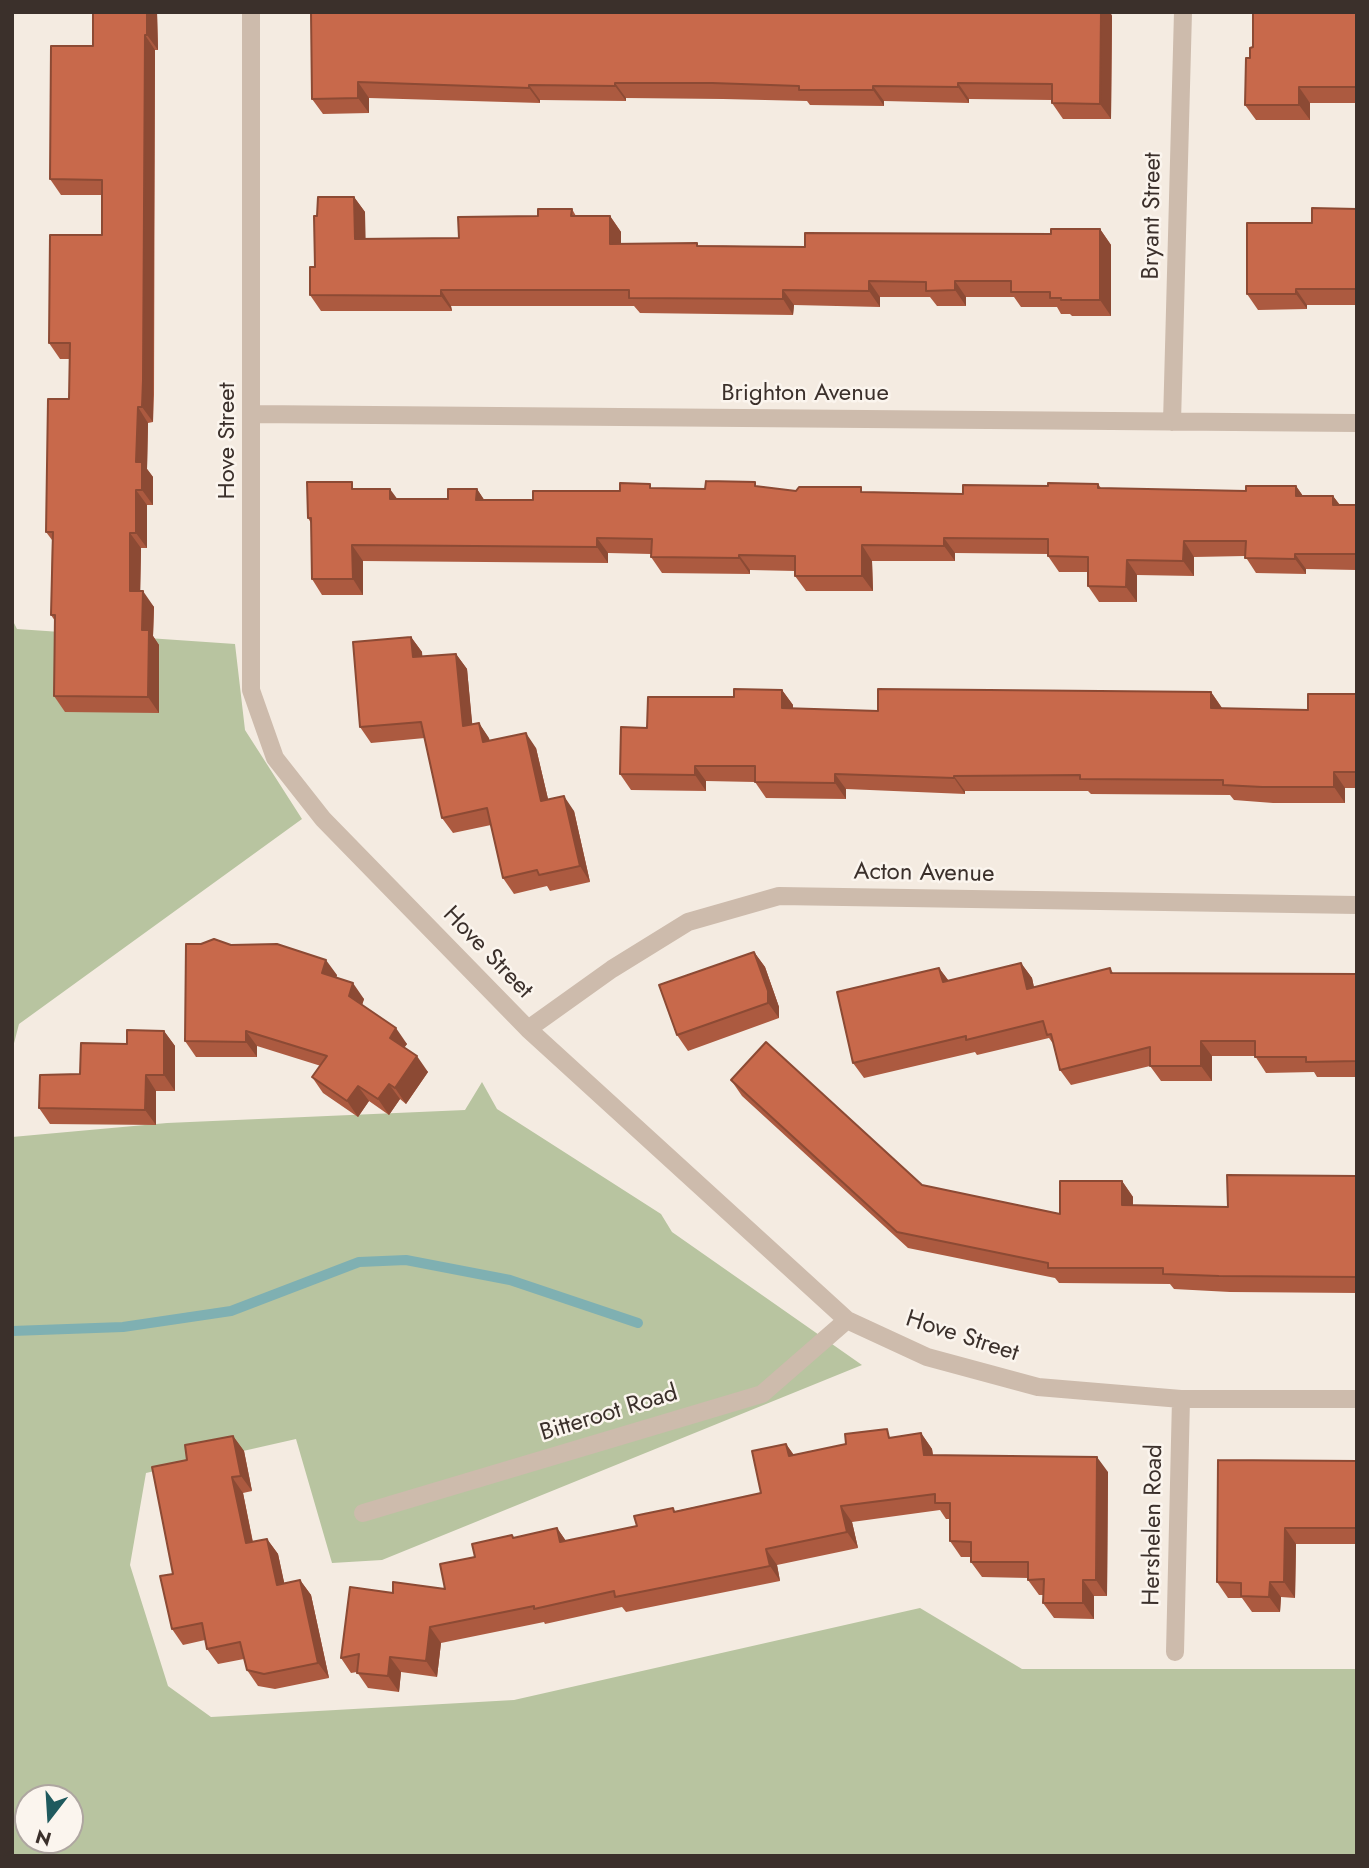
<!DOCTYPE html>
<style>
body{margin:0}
#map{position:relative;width:1369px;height:1868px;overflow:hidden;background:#f4ebe1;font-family:Jost,sans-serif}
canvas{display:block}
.frame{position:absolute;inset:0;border:14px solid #3b302b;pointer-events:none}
.north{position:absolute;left:14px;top:1784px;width:70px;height:70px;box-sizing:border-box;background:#fbf5ee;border:2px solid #aea6a0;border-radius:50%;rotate:197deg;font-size:19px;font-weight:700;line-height:28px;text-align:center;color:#3b302b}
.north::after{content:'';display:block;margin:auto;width:24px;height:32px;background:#1f5a5e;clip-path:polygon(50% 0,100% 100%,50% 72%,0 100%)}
</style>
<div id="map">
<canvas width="1369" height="1868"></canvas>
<div class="frame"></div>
<div class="north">N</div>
</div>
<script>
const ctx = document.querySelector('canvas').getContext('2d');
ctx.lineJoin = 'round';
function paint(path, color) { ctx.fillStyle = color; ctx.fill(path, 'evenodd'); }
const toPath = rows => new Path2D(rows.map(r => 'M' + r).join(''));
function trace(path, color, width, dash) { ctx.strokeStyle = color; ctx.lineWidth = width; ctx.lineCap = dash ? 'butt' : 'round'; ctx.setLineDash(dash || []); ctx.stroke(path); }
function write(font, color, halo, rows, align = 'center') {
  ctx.font = font + ' Jost,sans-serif'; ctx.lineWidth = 5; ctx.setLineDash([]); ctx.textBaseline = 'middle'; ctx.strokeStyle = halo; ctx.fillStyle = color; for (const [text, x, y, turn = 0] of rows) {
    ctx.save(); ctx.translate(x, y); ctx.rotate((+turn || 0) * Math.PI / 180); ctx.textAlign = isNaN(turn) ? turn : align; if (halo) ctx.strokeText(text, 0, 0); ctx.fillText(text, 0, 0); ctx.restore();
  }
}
const green = toPath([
 [12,619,17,629,235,644,245,730,302,819,19,1024,12,1051],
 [482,1082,497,1109,661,1214,672,1232,862,1365,382,1560,332,1563,296,1439,146,1473,130,1565,168,1686,211,1717,514,1700,920,1608,1022,1669,1357,1669,1357,1856,12,1856,12,1137,167,1123,465,1110],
 [28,1798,70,1798,70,1840,28,1840]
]);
const stream = toPath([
 [12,1331,123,1327,231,1311,359,1262,406,1260,510,1280,638,1323]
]);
const street = toPath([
 [251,12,251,690,275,758,323,819,528,1029,847,1320,927,1357,1038,1387,1181,1399,1357,1399],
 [252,414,1357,423],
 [1172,422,1183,12],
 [528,1029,612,969,688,922,779,896,1357,905],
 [363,1513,762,1394,847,1320],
 [1175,1652,1181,1399]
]);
const wall = toPath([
 [157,12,158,50,155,50,154,395,153,422,148,423,147,469,153,477,153,505,147,505,147,548,141,548,140,591,154,607,153,636,159,645,159,713,65,712,54,696,55,621,51,615,52,540,46,532,69,399,69,359,60,359,49,343,102,235,102,195,61,195,50,179,93,46],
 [311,12,1110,12,1112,16,1111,119,1063,119,1052,103,1052,100,969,99,969,103,884,101,884,106,810,105,807,101,723,99,626,98,626,101,540,100,540,103,369,98,369,113,323,114,312,99],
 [1357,12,1357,103,1310,103,1310,120,1256,120,1245,105,1250,58,1253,47],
 [354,197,365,212,365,239,459,238,538,216,572,209,576,216,610,216,621,232,621,244,805,247,1051,234,1100,229,1111,245,1111,316,1072,316,1070,314,1061,314,1057,307,1021,307,1014,297,966,297,966,306,937,306,930,297,880,297,880,307,794,305,793,315,640,313,634,306,451,306,452,311,321,311,310,295,315,267,317,216],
 [1357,209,1357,305,1307,305,1307,309,1258,310,1247,294,1312,223],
 [1098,484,1101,488,1246,491,1296,486,1303,496,1333,496,1340,505,1357,505,1357,570,1306,569,1306,574,1256,573,1245,556,1194,557,1194,576,1137,575,1137,602,1099,602,1088,586,1088,572,1059,572,1048,556,1048,554,955,553,955,561,872,561,873,591,806,591,795,576,795,571,750,570,750,574,662,573,651,557,651,554,608,553,608,563,363,561,363,595,322,595,312,579,311,523,308,518,357,489,398,499,448,499,477,489,484,500,533,500,653,488,705,489,758,486,796,491,963,494,1048,486],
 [411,637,422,652,422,657,456,654,467,669,472,724,479,723,490,741,536,748,548,799,574,811,590,882,550,891,547,886,514,894,503,878,491,825,453,833,442,818,425,738,371,743,360,727],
 [782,690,793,705,793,708,878,711,1211,692,1222,708,1308,710,1357,694,1357,788,1345,788,1345,803,1273,803,1234,800,1230,795,1091,794,1088,791,965,791,965,794,846,789,846,799,766,798,755,782,706,781,706,791,631,790,620,774,647,728,734,697],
 [231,945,337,975,336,978,364,999,362,1005,407,1044,404,1048,428,1072,406,1104,400,1099,389,1115,369,1101,358,1117,323,1093,312,1077,321,1066,257,1046,257,1057,196,1057,185,1041],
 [754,952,765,967,779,1007,779,1018,688,1051,677,1035],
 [1021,963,1032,978,1034,988,1110,968,1113,973,1357,974,1357,1077,1317,1077,1314,1072,1266,1073,1255,1056,1212,1056,1212,1081,1161,1081,1150,1066,1071,1085,1060,1070,1054,1045,1049,1038,977,1055,975,1052,864,1078,853,1063,939,968,949,981],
 [164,1031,175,1046,175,1091,156,1091,156,1125,50,1124,39,1108,80,1074,127,1044],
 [731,1080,922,1185,1060,1214,1122,1181,1133,1197,1133,1206,1228,1207,1357,1176,1357,1293,1230,1292,1174,1289,1170,1284,1059,1283,1055,1278,908,1248,742,1096],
 [921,1433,932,1449,933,1455,1108,1472,1107,1596,1094,1596,1094,1619,1054,1618,1043,1603,1043,1595,1039,1595,1028,1580,1028,1578,982,1577,971,1562,971,1557,961,1557,950,1541,950,1519,946,1519,940,1510,852,1522,858,1548,777,1565,780,1581,626,1612,622,1607,545,1624,544,1622,441,1643,437,1677,401,1672,399,1692,368,1688,357,1672,351,1673,341,1658,393,1593,445,1589,475,1557,512,1535,514,1538,557,1528,566,1541,637,1526,676,1511,761,1493,786,1444,794,1455],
 [233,1436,244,1451,252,1491,243,1493,253,1542,267,1539,278,1554,284,1583,300,1580,311,1595,329,1678,275,1689,258,1686,247,1670,244,1659,218,1664,207,1649,205,1640,183,1645,172,1629,187,1460],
 [1357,1461,1357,1544,1296,1544,1295,1598,1281,1597,1280,1612,1252,1612,1242,1598,1228,1598,1217,1582]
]);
const shadedWall = toPath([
 [147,12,157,12,158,50,147,35],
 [1101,12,1110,12,1112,16,1111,119,1100,104],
 [145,35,155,50,153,422,142,407],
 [358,82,369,98,369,113,358,98],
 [615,83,626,98,626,101,615,86],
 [958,83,969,99,969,103,958,87],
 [529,85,540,100,540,103,529,88],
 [873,86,884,101,884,106,873,90],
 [1299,87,1310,103,1310,120,1299,105],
 [354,197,365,212,366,255,355,239],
 [610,216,621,232,621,260,610,244],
 [1100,229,1111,245,1111,316,1100,300],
 [869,281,880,297,880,307,869,291],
 [955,281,966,297,966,306,955,290],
 [1296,289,1307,305,1307,309,1296,294],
 [441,290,451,306,452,311,441,296],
 [783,290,794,305,793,315,783,299],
 [138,407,148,423,147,469,153,477,153,505,142,490,136,462],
 [1296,486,1307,502,1296,496],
 [390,489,401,504,390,499],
 [477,489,487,504,476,500],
 [136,490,147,505,147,548,136,533],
 [1333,496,1344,511,1333,505],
 [130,533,141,548,140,606,130,591],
 [597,538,608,553,608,563,597,547],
 [944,538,955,553,955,561,944,546],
 [1184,541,1194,557,1194,576,1183,561],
 [352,545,363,561,363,595,353,579],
 [862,545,872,561,873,591,862,576],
 [1295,554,1306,569,1306,574,1295,559],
 [739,555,750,570,750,574,739,558],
 [1127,560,1137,575,1137,602,1126,587],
 [143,591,154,607,153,636,159,645,159,713,148,697,142,630],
 [411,637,422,652,424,673,413,657],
 [456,654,467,669,474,742,463,726],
 [782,690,793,705,793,723,782,708],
 [1211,692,1222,708,1222,724,1211,708],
 [479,723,489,738,494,758,483,742],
 [526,733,536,748,552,816,541,801],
 [695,766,706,781,706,791,695,775],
 [1334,772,1345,788,1345,803,1334,787],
 [835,774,846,789,846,799,835,783],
 [954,776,965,791,965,794,954,778],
 [564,796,574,811,590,882,580,866],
 [754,952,765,967,779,1007,779,1018,768,1003],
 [326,960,337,975,333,989,322,973],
 [1021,963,1032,978,1038,1005,1027,989],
 [939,968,950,983,943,982],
 [353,983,364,999,360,1011,349,996],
 [396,1028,407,1044,400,1053,390,1038],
 [164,1031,175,1046,175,1091,164,1075],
 [246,1031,257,1046,257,1057,246,1042],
 [1201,1041,1212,1056,1212,1081,1201,1066],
 [417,1056,428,1072,406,1104,395,1088],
 [146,1075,156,1091,156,1125,145,1110],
 [389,1084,400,1099,389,1115,378,1099],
 [358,1086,369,1101,358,1117,347,1101],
 [1122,1181,1133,1197,1133,1221,1122,1205],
 [921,1433,932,1449,935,1471,924,1455],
 [233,1436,244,1451,252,1491,241,1476],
 [786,1444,797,1460,789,1456],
 [1097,1457,1108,1472,1107,1596,1096,1580],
 [232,1477,243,1493,256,1559,246,1543],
 [841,1506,852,1522,858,1548,847,1532],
 [557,1528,568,1544,560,1542],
 [1285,1528,1296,1544,1295,1598,1284,1582],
 [267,1539,278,1554,288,1600,277,1585],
 [766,1549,777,1565,780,1581,770,1566],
 [300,1580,311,1595,329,1678,318,1663],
 [1083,1580,1094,1596,1094,1619,1083,1603],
 [1270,1582,1281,1597,1280,1612,1269,1597],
 [430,1627,441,1643,437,1677,426,1661],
 [390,1657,401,1672,399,1692,388,1676]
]);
const building = toPath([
 [93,12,147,12,147,35,145,35,143,380,142,407,138,407,136,462,142,462,142,490,136,490,136,533,130,533,130,591,143,591,142,630,149,630,148,697,54,696,55,615,51,615,53,532,46,532,48,399,69,399,70,343,49,343,50,235,102,235,102,180,50,179,51,46,93,46,93,12],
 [311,12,1101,12,1100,104,1052,103,1052,84,958,83,958,87,873,86,873,90,799,90,799,86,712,83,615,83,615,86,529,85,529,88,358,82,358,98,312,99,311,12],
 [1253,12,1357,12,1357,87,1299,87,1299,105,1245,105,1246,58,1250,58,1250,48,1253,47,1253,12],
 [318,197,354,197,355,239,459,238,458,217,538,216,538,209,572,209,571,216,610,216,610,244,697,243,697,246,805,247,805,233,1051,234,1051,229,1100,229,1100,300,1061,300,1061,298,1050,298,1050,292,1011,292,1011,281,955,281,955,290,926,291,926,282,869,281,869,291,783,290,783,299,629,298,629,290,441,290,441,296,310,295,310,267,315,267,314,216,317,216,318,197],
 [1312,208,1357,209,1357,289,1296,289,1296,294,1247,294,1247,223,1312,223,1312,208],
 [706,481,755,482,755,486,796,491,799,487,861,487,861,492,963,494,963,485,1048,486,1048,483,1098,484,1098,488,1246,491,1246,486,1296,486,1296,496,1333,496,1333,505,1357,505,1357,554,1295,554,1295,559,1245,558,1246,541,1184,541,1183,561,1127,560,1126,587,1088,586,1088,557,1048,556,1048,539,944,538,944,546,862,545,862,576,795,576,795,556,739,555,739,558,651,557,652,539,597,538,597,547,352,545,353,579,312,579,311,518,308,518,307,482,352,482,352,489,390,489,390,499,448,499,448,489,477,489,476,500,533,500,533,491,620,491,620,483,650,484,650,488,705,489,706,481],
 [411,637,413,657,456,654,463,726,479,723,483,742,526,733,541,801,564,796,580,866,539,875,537,870,503,878,487,808,442,818,421,722,360,727,353,642,411,637],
 [734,689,782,690,782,708,878,711,878,689,1211,692,1211,708,1308,710,1308,694,1357,694,1357,772,1334,772,1334,787,1262,787,1223,785,1223,780,1080,779,1080,775,954,776,954,778,835,774,835,783,755,782,755,766,695,766,695,775,620,774,621,727,647,728,648,697,734,697,734,689],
 [214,939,231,945,277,944,326,960,322,973,353,983,349,996,396,1028,390,1038,417,1056,395,1088,389,1084,378,1099,358,1086,347,1101,312,1077,327,1056,246,1031,246,1042,185,1041,186,944,201,944,214,939],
 [754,952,768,991,768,1003,677,1035,659,985,754,952],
 [1021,963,1027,989,1110,968,1111,973,1357,974,1357,1061,1306,1062,1306,1057,1255,1057,1255,1041,1201,1041,1201,1066,1150,1066,1150,1047,1060,1070,1051,1034,1047,1035,1043,1021,966,1040,966,1036,853,1063,837,992,939,968,943,982,1021,963],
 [127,1030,164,1031,164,1075,146,1075,145,1110,39,1108,40,1075,80,1074,81,1043,127,1044,127,1030],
 [766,1042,922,1185,1060,1214,1060,1181,1122,1181,1122,1205,1228,1207,1227,1175,1357,1176,1357,1277,1219,1276,1163,1274,1163,1268,1048,1268,1048,1263,897,1232,731,1080,766,1042],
 [887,1429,889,1438,921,1433,924,1455,1097,1457,1096,1580,1083,1580,1083,1603,1043,1603,1044,1579,1028,1580,1028,1562,971,1562,971,1542,950,1541,950,1503,935,1503,935,1494,841,1506,847,1532,766,1549,770,1566,615,1597,614,1591,534,1609,534,1606,430,1627,426,1661,390,1657,388,1676,357,1673,359,1654,341,1658,350,1587,393,1593,393,1582,445,1589,440,1564,475,1557,472,1544,512,1535,513,1538,557,1528,560,1542,637,1526,634,1516,673,1508,674,1512,761,1493,752,1451,786,1444,789,1456,846,1444,845,1434,887,1429],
 [233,1436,241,1476,232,1477,246,1543,267,1539,277,1585,300,1580,318,1663,264,1674,247,1670,240,1642,207,1649,202,1623,172,1629,160,1576,173,1574,152,1467,187,1460,185,1445,233,1436],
 [1218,1460,1357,1461,1357,1528,1285,1528,1284,1582,1270,1582,1269,1597,1241,1596,1241,1583,1217,1582,1218,1460]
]);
const streetNames = [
 ["Bryant Street",1153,216,-89],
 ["Brighton Avenue",805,394],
 ["Hove Street",228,441,-90],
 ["Acton Avenue",924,874,1],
 ["Hove Street",487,953,46],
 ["Hove Street",962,1337,18],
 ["Bitteroot Road",609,1414,-17],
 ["Hershelen Road",1154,1525,-89]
];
paint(green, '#b8c4a0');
trace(stream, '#7fb0b2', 10);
trace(street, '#cdbbac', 18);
paint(wall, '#ac5a40');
paint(shadedWall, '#8c4a34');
paint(building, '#c8694b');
trace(building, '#8c4a34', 2);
write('24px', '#3b302b', '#fbf5ee', streetNames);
</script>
